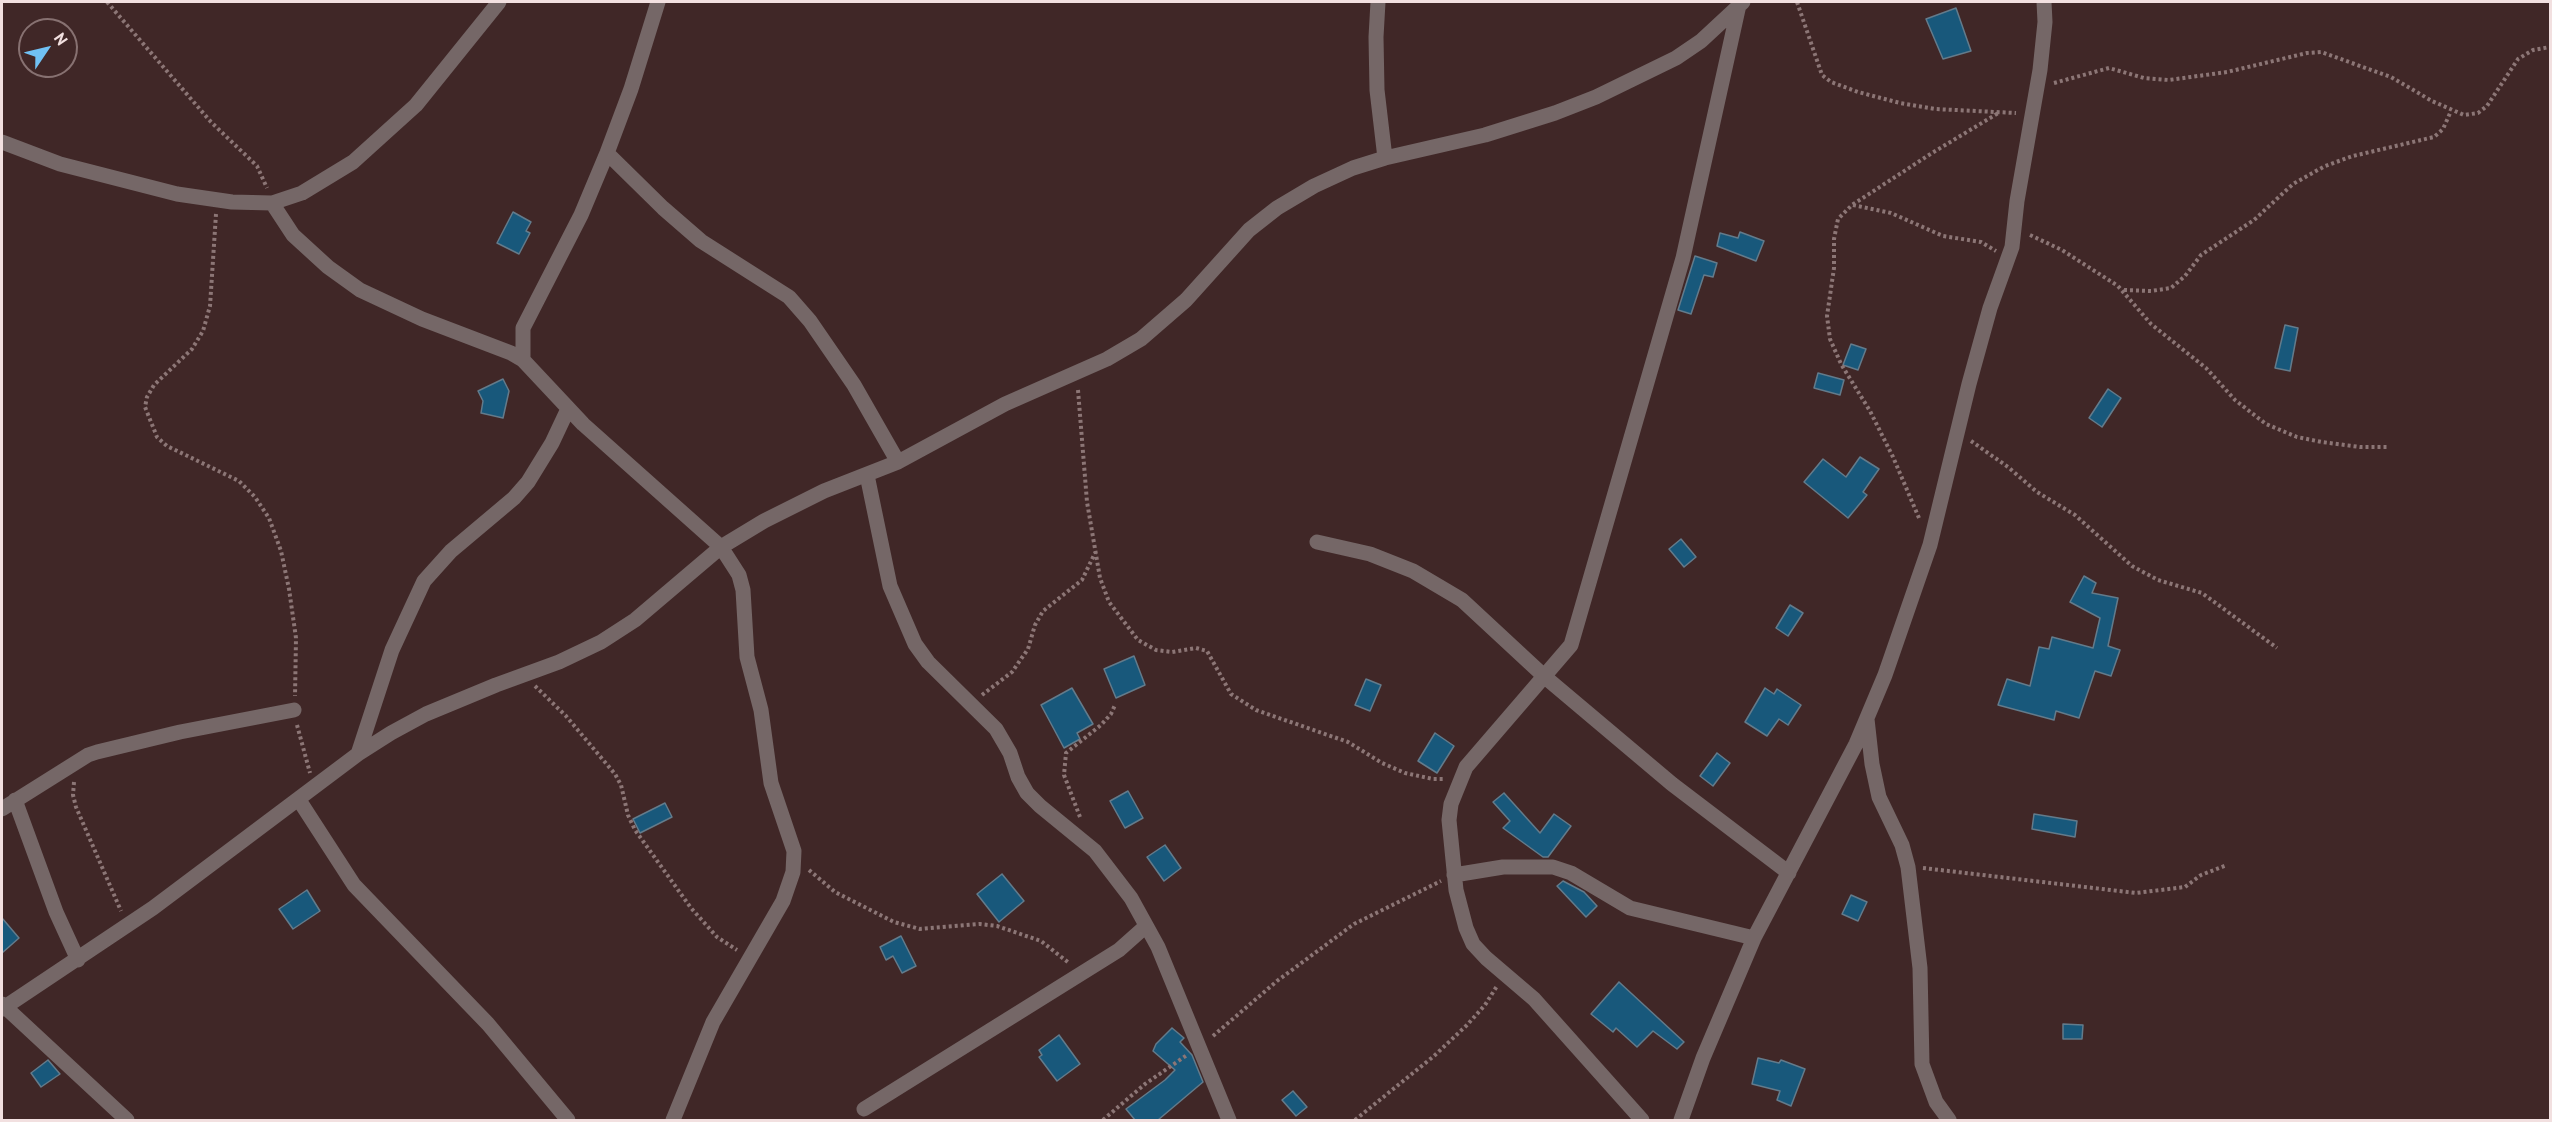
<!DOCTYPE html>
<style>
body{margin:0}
#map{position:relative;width:2552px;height:1122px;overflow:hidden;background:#402727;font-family:"PT Sans",sans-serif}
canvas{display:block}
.frame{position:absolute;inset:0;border:3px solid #f2e0e0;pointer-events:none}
.north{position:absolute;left:18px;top:18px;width:60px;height:60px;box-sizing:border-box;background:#402727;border:2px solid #877171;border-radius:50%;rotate:55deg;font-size:16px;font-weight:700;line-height:24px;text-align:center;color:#f2e0e0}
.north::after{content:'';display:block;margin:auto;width:21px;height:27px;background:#70c1f4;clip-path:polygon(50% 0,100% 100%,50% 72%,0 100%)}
</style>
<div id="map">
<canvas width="2552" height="1122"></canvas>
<div class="frame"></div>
<div class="north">N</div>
</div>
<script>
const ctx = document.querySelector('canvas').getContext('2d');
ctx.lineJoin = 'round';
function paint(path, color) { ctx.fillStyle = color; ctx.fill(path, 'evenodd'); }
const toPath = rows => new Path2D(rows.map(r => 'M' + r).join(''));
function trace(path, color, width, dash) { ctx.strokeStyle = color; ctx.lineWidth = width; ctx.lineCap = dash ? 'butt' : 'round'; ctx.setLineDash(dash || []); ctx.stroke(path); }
const building = toPath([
 [1956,8,1971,51,1943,59,1926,19,1956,8],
 [513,212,531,222,526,231,530,233,519,254,497,243,513,212],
 [1740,232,1764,241,1756,261,1717,246,1720,233,1738,238,1740,232],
 [1695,256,1717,263,1713,277,1704,275,1691,314,1678,310,1695,256],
 [2285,325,2298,328,2290,371,2275,368,2285,325],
 [1851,344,1866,349,1858,370,1843,365,1851,344],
 [1818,373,1844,380,1840,395,1814,388,1818,373],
 [503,379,509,391,503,418,481,413,483,401,478,391,503,379],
 [2108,389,2121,398,2102,427,2089,418,2108,389],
 [1860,457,1879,469,1863,492,1867,495,1848,518,1804,482,1823,459,1846,477,1860,457],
 [1681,539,1696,557,1684,567,1669,549,1681,539],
 [2084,576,2096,583,2092,593,2118,598,2108,646,2120,650,2111,676,2095,671,2079,718,2056,711,2054,720,1998,705,2007,679,2030,686,2039,647,2049,649,2052,637,2093,648,2100,618,2070,602,2084,576],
 [1790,605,1803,613,1788,636,1776,628,1790,605],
 [1134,656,1145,685,1116,698,1104,669,1134,656],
 [1366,679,1381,685,1370,711,1355,705,1366,679],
 [1072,688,1093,724,1077,733,1080,739,1064,748,1041,705,1072,688],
 [1765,688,1774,694,1777,689,1801,705,1788,725,1779,719,1767,736,1745,722,1765,688],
 [1435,733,1454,746,1437,773,1418,761,1435,733],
 [1717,753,1730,763,1713,786,1700,776,1717,753],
 [1128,791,1143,818,1125,828,1110,801,1128,791],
 [1504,793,1540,833,1554,814,1571,826,1548,857,1543,857,1503,828,1510,821,1493,802,1504,793],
 [665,803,672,817,640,833,633,819,665,803],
 [2034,814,2077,821,2075,837,2032,829,2034,814],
 [1165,845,1181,868,1164,881,1147,857,1165,845],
 [1002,874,1024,901,999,922,977,894,1002,874],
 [1563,881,1584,892,1597,906,1586,917,1557,886,1563,881],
 [307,890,320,911,293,929,279,909,307,890],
 [1851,895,1867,902,1858,921,1842,914,1851,895],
 [2,918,19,938,2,953,2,918],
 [901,936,916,966,902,973,893,956,886,960,880,947,901,936],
 [1619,982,1684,1042,1677,1049,1653,1031,1637,1047,1616,1028,1613,1032,1591,1014,1619,982],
 [2063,1024,2083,1025,2082,1039,2063,1039,2063,1024],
 [1172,1028,1184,1038,1180,1042,1192,1055,1203,1082,1158,1120,1135,1120,1126,1109,1165,1080,1175,1070,1153,1051,1156,1044,1172,1028],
 [1059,1035,1080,1064,1057,1081,1039,1057,1042,1055,1039,1050,1059,1035],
 [1758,1058,1779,1063,1781,1060,1805,1069,1791,1106,1777,1100,1780,1091,1752,1084,1758,1058],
 [48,1060,60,1074,41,1087,31,1073,48,1060],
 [1293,1091,1307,1107,1296,1116,1282,1100,1293,1091]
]);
const path = toPath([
 [107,2,211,122,257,166,267,188],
 [1797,2,1822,75,1831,82,1858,92,1900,103,1935,109,2016,113],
 [2054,83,2109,68,2144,78,2169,80,2227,72,2307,53,2321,52,2391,77,2432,101,2464,115,2478,113,2487,106,2518,59,2533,50,2550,47],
 [1853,205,1891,213,1943,236,1981,242,1996,251],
 [216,214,210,306,203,331,192,349,154,385,147,397,145,407,157,437,167,446,239,481,255,497,269,518,281,551,289,589,296,638,295,696],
 [2030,235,2062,250,2118,286,2151,324,2206,368,2235,400,2266,424,2297,437,2322,442,2360,447,2388,447],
 [2124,290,2151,291,2171,288,2185,276,2201,255,2254,220,2293,184,2325,166,2353,156,2434,137,2443,129,2451,111],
 [1078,390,1087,502,1100,578,1109,602,1138,640,1156,650,1172,652,1196,648,1207,651,1231,694,1256,710,1348,742,1382,763,1405,773,1433,779,1444,779],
 [1971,441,2008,467,2037,492,2075,515,2132,566,2158,580,2202,593,2277,648],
 [1919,518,1893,457,1870,411,1841,364,1830,339,1827,316,1834,268,1834,239,1838,219,1852,205,1932,153,2000,112],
 [535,686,566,716,615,774,621,785,628,815,635,830,691,908,717,937,737,950],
 [982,695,1012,672,1028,649,1035,625,1043,611,1082,580,1095,553],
 [297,725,310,773],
 [74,782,73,795,76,807,121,911],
 [1080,817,1064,775,1066,753,1101,725,1111,714,1115,705],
 [1923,868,2136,893,2185,887,2201,875,2227,865],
 [809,870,835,892,894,922,920,929,980,924,997,926,1041,941,1069,963],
 [1213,1036,1277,981,1354,924,1441,881],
 [1103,1120,1145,1084,1187,1055],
 [1355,1120,1434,1056,1467,1025,1485,1005,1497,986]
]);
const minor = toPath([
 [1378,2,1376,37,1377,90,1385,158],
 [2,142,60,164,177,194,232,202,272,203,302,193,353,162,416,105,499,2],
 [607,153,663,208,701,241,789,297,810,321,854,385,898,462],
 [272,203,293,235,328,267,360,290,422,319,511,353,523,360,583,424,721,547,739,575,743,590,747,657,761,710,771,783,794,851,793,872,783,901,713,1022,673,1120],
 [523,360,523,328,581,215,607,153,631,89,658,2],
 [867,475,890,586,915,644,928,662,996,729,1010,753,1018,777,1027,793,1040,806,1095,851,1131,898,1158,947,1229,1120],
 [1317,542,1370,554,1413,571,1462,600,1545,677,1672,784,1789,873],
 [1867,719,1872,764,1879,797,1902,845,1908,867,1920,968,1922,1064,1936,1102,1949,1120],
 [358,754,392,650,424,581,451,551,514,498,528,482,552,443,568,409],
 [15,800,56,912,78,960],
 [299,800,354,885,488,1024,568,1120],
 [2,809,88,755,97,752,180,732,294,710],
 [1454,875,1503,867,1553,867,1571,873,1630,908,1754,938],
 [2,1004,127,1120],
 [2,1009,153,908,358,754,391,733,426,714,496,685,559,662,601,642,635,620,721,547,764,521,824,491,898,462,1005,404,1107,359,1141,339,1186,300,1249,230,1277,208,1314,186,1353,168,1385,158,1485,135,1555,113,1596,97,1676,58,1701,41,1743,2],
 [864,1109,1119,950,1146,926],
 [1642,1120,1534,999,1486,958,1473,944,1466,928,1456,890,1449,820,1451,804,1466,767,1571,645,1683,258,1739,5],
 [1681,1120,1703,1058,1754,938,1856,744,1885,675,1930,545,1969,384,1990,308,2012,247,2017,201,2040,70,2045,22,2044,2]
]);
paint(building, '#18587b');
trace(building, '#637b8b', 1.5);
trace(path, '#8c7676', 4, [3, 3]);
trace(minor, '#756767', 15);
</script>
